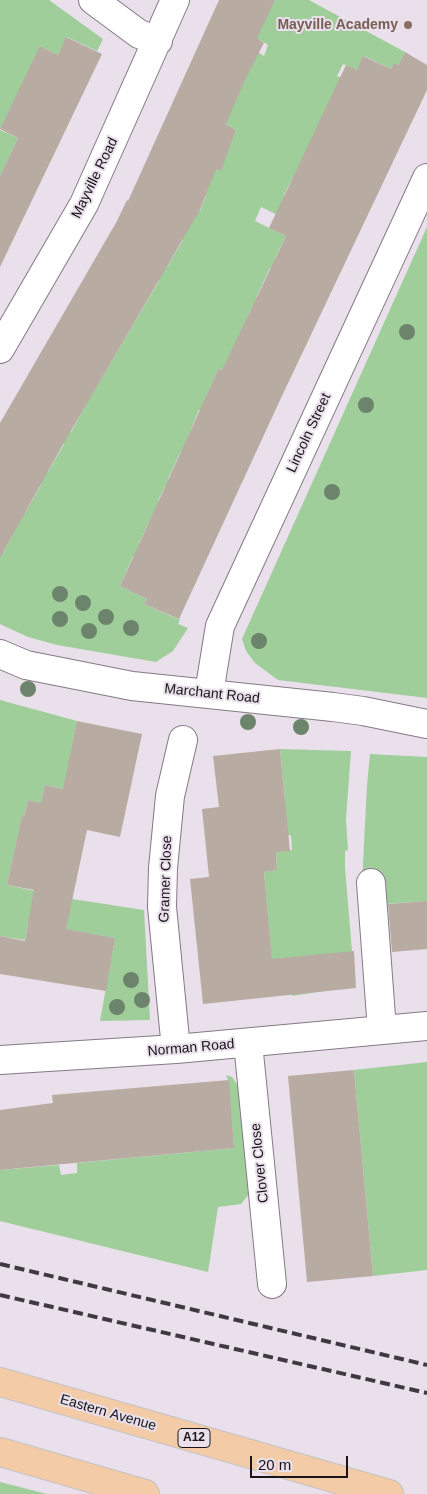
<!DOCTYPE html>
<style>
body{margin:0}
#map{position:relative;width:427px;height:1494px;overflow:hidden;background:#e9e0eb;font-family:Helvetica,sans-serif}
canvas{display:block}
.scale{position:absolute;left:250px;top:1456px;width:98px;height:22px;box-sizing:border-box;border:2px solid #181418;border-top:0;padding-left:6px;font-size:15px;line-height:18px;white-space:nowrap;color:#181418;-webkit-text-stroke:4px #e9e0eb;paint-order:stroke}
</style>
<div id="map">
<canvas width="427" height="1494"></canvas>
<div class="scale">20 m</div>
</div>
<script>
const ctx = document.querySelector('canvas').getContext('2d');
ctx.lineJoin = 'round';
function paint(path, color) { ctx.fillStyle = color; ctx.fill(path, 'evenodd'); }
const toPath = rows => new Path2D(rows.map(r => 'M' + r).join(''));
function trace(path, color, width, dash) { ctx.strokeStyle = color; ctx.lineWidth = width; ctx.lineCap = dash ? 'butt' : 'round'; ctx.setLineDash(dash || []); ctx.stroke(path); }
function write(font, color, halo, rows, align = 'center') {
  ctx.font = font + ' Helvetica,sans-serif'; ctx.lineWidth = 4; ctx.setLineDash([]); ctx.textBaseline = 'middle'; ctx.strokeStyle = halo; ctx.fillStyle = color; for (const [text, x, y, turn = 0] of rows) {
    ctx.save(); ctx.translate(x, y); ctx.rotate((+turn || 0) * Math.PI / 180); ctx.textAlign = isNaN(turn) ? turn : align; if (halo) ctx.strokeText(text, 0, 0); ctx.fillText(text, 0, 0); ctx.restore();
  }
}
const green = toPath([
 [0,0,49,0,103,39,97,51,67,37,58,55,40,46,28,117,10,109,0,129],
 [275,0,309,0,405,52,398,65,394,63,391,69,364,56,357,70,343,64,337,76,344,79,311,140,323,146,307,183,293,177,284,195,288,220,261,207,255,221,286,236,275,258,301,269,270,268,256,298,280,310,275,321,251,309,236,342,245,380,219,368,206,397,232,409,226,422,199,410,187,439,213,451,208,462,181,451,168,479,193,491,190,498,165,486,158,501,179,526,153,514,139,543,161,568,133,556,120,586,147,599,144,604,180,620,178,624,188,628,173,651,156,662,57,645,28,637,0,624,0,551,3,553,18,525,0,515,25,513,41,485,16,471,24,458,48,472,64,444,40,430,71,432,86,405,63,391,94,391,159,281,135,266,167,267,183,240,159,226,200,211,206,196,198,190,209,164,220,171,236,130,222,121,242,43,264,56,268,45,255,37],
 [0,130,18,138,0,176],
 [427,227,427,698,278,680,255,663,246,651,242,639],
 [0,700,77,721,64,789,45,785,41,803,28,800,24,817,22,817,7,885,72,899,144,910,150,1020,100,1021,115,938,28,923,25,940,0,936],
 [280,749,351,751,346,819,348,850,345,851,345,868,352,951,324,991,292,996,290,978,272,962,264,872,277,870,276,852,292,850,291,835,274,836,285,800],
 [370,754,427,757,427,901,385,904,362,883,367,785],
 [427,1062,427,1270,373,1276,354,1070],
 [226,1075,232,1077,238,1086,250,1193,241,1204,218,1207,208,1272,0,1221,0,1170,59,1165,61,1175,77,1173,77,1163,234,1148,228,1080],
 [0,1482,47,1494,0,1494]
]);
const building = toPath([
 [219,0,275,0,257,38,264,43,244,82,226,124,236,130,221,171,216,169,200,210,61,448,0,558,0,423,117,221,127,200,128,201],
 [66,37,102,54,0,267,0,176,18,138,0,129,40,46,58,55],
 [405,52,427,65,427,90,281,398,179,619,144,604,147,599,120,586,219,368,222,370,286,236,269,228,346,65,357,70,363,56,391,69,394,63,398,65],
 [77,721,142,734,120,837,87,830,66,929,115,938,106,991,0,974,0,936,25,941,34,890,7,885,22,816,24,817,28,800,41,803,45,785,63,789],
 [280,749,290,851,276,852,277,870,264,872,272,959,354,951,356,988,203,1004,190,879,209,877,202,809,219,807,213,756],
 [427,901,427,949,392,952,388,904],
 [354,1070,373,1276,307,1282,288,1076],
 [229,1080,234,1148,0,1170,0,1110,53,1103,52,1095]
]);
const street = toPath([
 [93,0,139,34,158,41],
 [0,349,84,204,175,0],
 [0,654,26,665,132,686,333,707,363,711,427,724],
 [209,693,220,626,427,178],
 [371,883,382,1030],
 [248,1043,272,1284],
 [176,1049,162,907,163,868,170,796,183,740],
 [0,1060,176,1049,427,1026]
]);
const highway = toPath([
 [0,1382,389,1494],
 [0,1452,145,1494]
]);
const rail = toPath([
 [0,1264,427,1365],
 [0,1295,427,1393]
]);
const trees = [
 [407,332],
 [366,405],
 [332,492],
 [60,594],
 [83,603],
 [106,617],
 [60,619],
 [131,628],
 [89,631],
 [259,641],
 [28,689],
 [248,722],
 [301,727],
 [131,980],
 [142,1000],
 [117,1007]
];
const markers = [
 [408,25,5,"#8d6e63"]
];
const shields = [
 [194,1438,32]
];
const shieldNames = [
 ["A12",194,1438]
];
const educationNames = [
 ["Mayville Academy",398,25]
];
const streetNames = [
 ["Mayville Road",95,178,-64],
 ["Lincoln Street",309,433,-65],
 ["Marchant Road",212,694,6],
 ["Gramer Close",166,879,-88],
 ["Norman Road",191,1048,-5],
 ["Clover Close",260,1163,-96],
 ["Eastern Avenue",108,1413,16]
];
paint(green, '#9fce9a');
paint(building, '#b7aba2');
trace(street, '#837a84', 30);
trace(highway, '#c3c2c3', 30);
trace(street, '#fff', 28);
trace(highway, '#f3cba7', 28);
trace(rail, '#3f3a40', 4, [10, 5]);
ctx.fillStyle = '#6c846b';
for (const [x, y] of trees) { ctx.beginPath(); ctx.arc(x, y, 8, 0, 2 * Math.PI); ctx.fill(); }
for (const [x, y, r, color] of markers) { const dot = new Path2D(); dot.arc(x, y, r, 0, 2 * Math.PI); ctx.fillStyle = color; ctx.fill(dot); trace(dot, '#e9e0eb', 2); }
for (const [x, y, w] of shields) { const box = new Path2D(); box.roundRect(x - w / 2, y - 9.5, w, 19, 4); ctx.fillStyle = '#e9e0eb'; ctx.fill(box); trace(box, '#181418', 1); }
write('bold 12px', '#181418', null, shieldNames);
write('bold 14px', '#785e54', '#e9e0eb', educationNames, 'right');
write('14px', '#181418', '#e9e0eb', streetNames);
</script>
